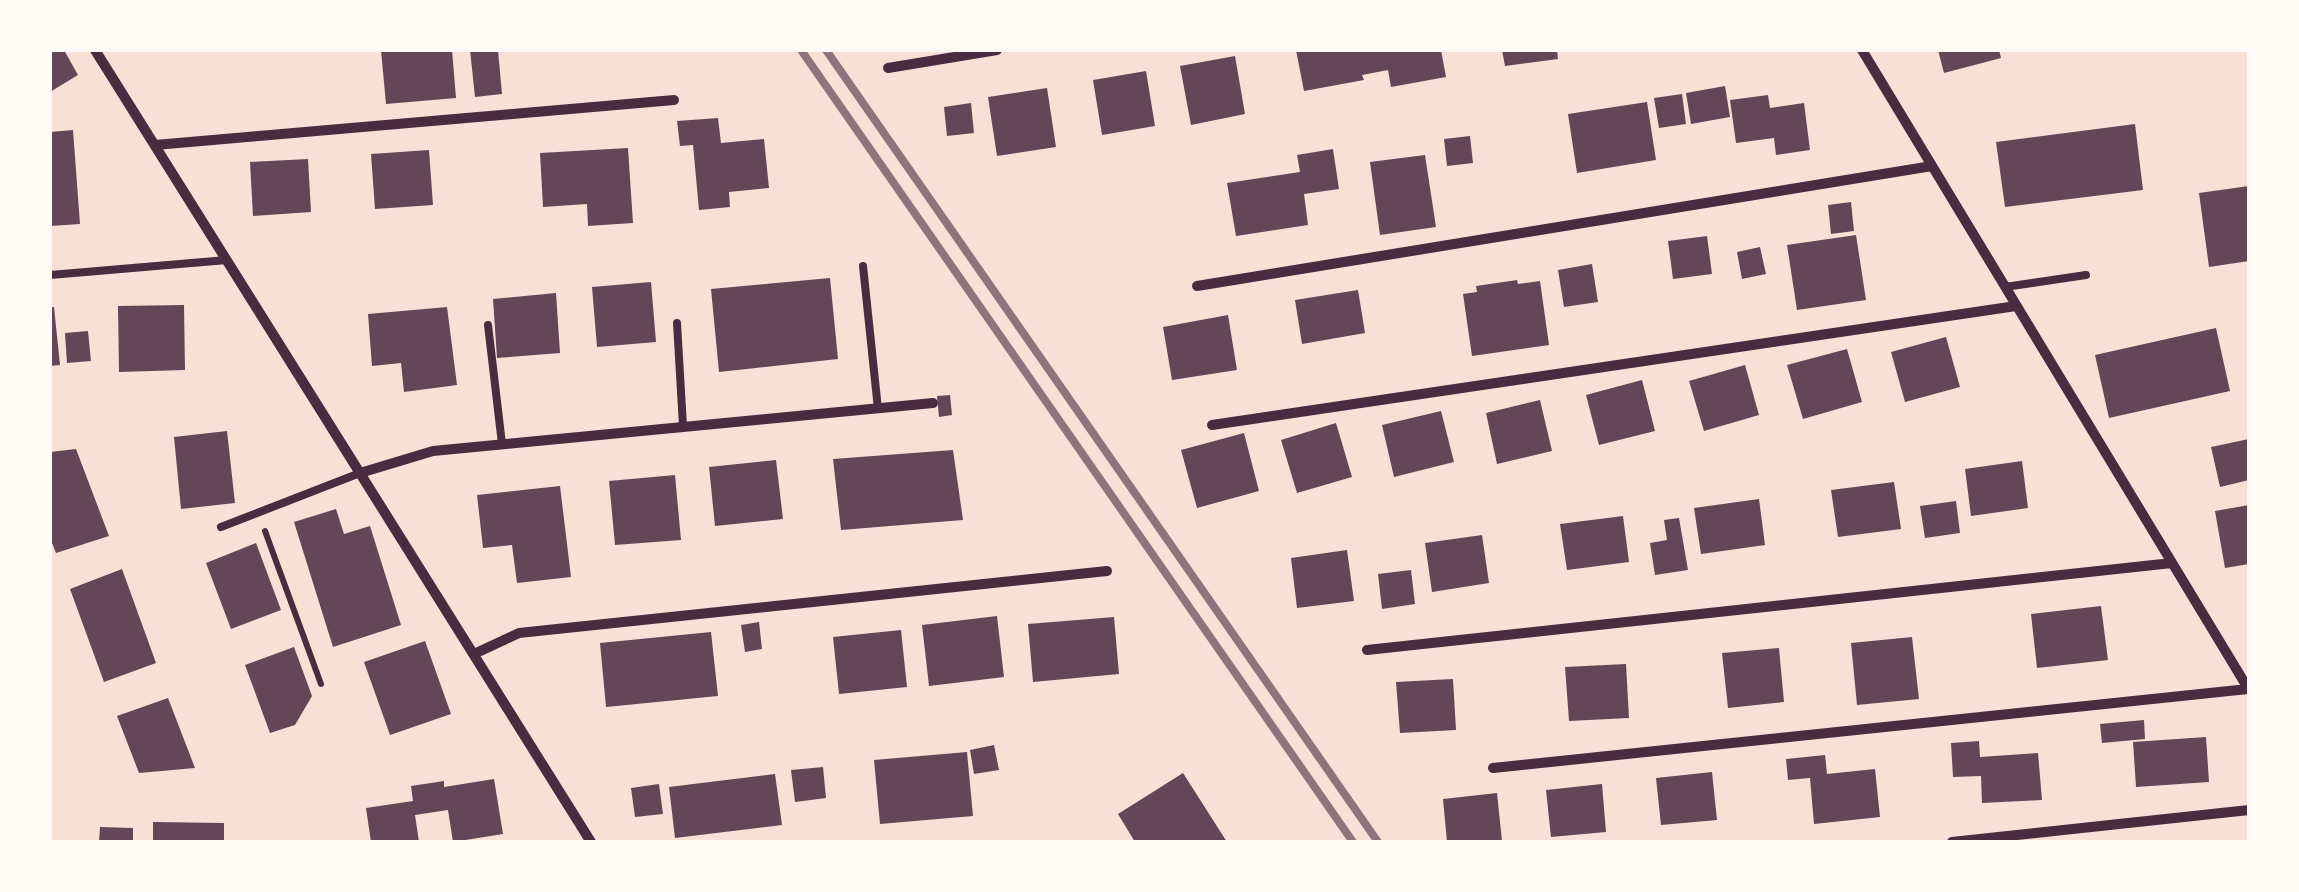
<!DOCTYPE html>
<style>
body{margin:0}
#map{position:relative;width:2299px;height:892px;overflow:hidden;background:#f7e1d7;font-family:"Roboto Serif",serif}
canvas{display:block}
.frame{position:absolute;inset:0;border:52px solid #fffaf5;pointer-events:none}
</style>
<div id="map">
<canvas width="2299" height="892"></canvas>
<div class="frame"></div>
</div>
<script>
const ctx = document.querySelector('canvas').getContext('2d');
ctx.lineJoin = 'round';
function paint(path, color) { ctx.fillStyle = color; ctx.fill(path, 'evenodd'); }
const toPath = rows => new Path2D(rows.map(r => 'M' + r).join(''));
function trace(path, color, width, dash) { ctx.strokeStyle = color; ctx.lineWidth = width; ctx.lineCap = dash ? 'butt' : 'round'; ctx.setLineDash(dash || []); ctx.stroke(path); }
const building = toPath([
 [50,50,64,50,78,75,50,92],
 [381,50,452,50,456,98,386,104],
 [470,50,498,50,502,94,475,97],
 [1296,50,1441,50,1446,77,1391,87,1388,70,1362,75,1364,80,1304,91],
 [1502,50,1557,50,1558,59,1505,66],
 [1938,50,1999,50,2001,58,1944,73],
 [1235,56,1245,114,1191,125,1180,66],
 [1146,71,1155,126,1102,135,1093,80],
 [1725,86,1730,117,1691,124,1686,93],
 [1047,88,1056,147,997,156,988,97],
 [1682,94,1686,124,1659,128,1654,98],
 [1768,95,1770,108,1804,103,1810,150,1776,155,1774,138,1736,143,1730,100],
 [1647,102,1656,160,1577,173,1568,114],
 [971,103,974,133,947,136,944,107],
 [718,118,721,143,764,139,769,188,729,192,730,207,699,210,693,145,680,146,677,121],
 [2135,124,2143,190,2005,207,1996,142],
 [73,130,80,224,50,226,50,132],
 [1470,136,1473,163,1447,166,1444,139],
 [628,148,633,223,588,226,587,204,543,207,540,153],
 [1333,149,1339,189,1304,194,1308,225,1236,236,1227,183,1300,172,1297,155],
 [429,150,433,205,375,209,371,154],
 [1425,155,1436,227,1380,235,1370,162],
 [308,159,311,212,253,216,250,162],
 [2249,186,2249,261,2209,267,2199,193],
 [1851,202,1854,231,1831,234,1828,205],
 [1856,235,1866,300,1797,310,1787,245],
 [1707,236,1712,274,1673,279,1668,241],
 [1760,247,1766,274,1742,279,1737,252],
 [1592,264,1598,302,1564,307,1558,270],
 [830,278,838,359,719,372,711,289],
 [1517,280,1518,284,1540,281,1549,345,1472,356,1463,294,1477,292,1476,286],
 [651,282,656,342,597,347,592,287],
 [1358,290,1365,333,1302,344,1295,300],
 [556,293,560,353,497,358,493,299],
 [184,305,185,370,119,372,118,306],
 [50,307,54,307,60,365,50,366],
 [447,307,457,385,404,392,401,363,372,366,368,314],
 [1228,315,1237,370,1172,380,1163,327],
 [2216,328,2230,391,2109,418,2095,355],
 [88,331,91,361,67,363,65,333],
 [1946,337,1960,387,1905,402,1891,352],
 [1847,349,1862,402,1803,419,1787,365],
 [1745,365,1759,415,1704,431,1689,381],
 [1642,380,1655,431,1599,445,1586,395],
 [950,395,952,415,939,417,937,396],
 [1540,400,1552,451,1497,464,1486,413],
 [1441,411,1454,462,1394,477,1382,425],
 [1336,423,1352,477,1297,493,1281,440],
 [227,431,235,503,181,509,174,437],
 [1244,433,1259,491,1197,508,1181,450],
 [2249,439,2249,480,2220,487,2211,447],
 [76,449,109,536,56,553,50,538,50,452],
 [953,450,963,520,841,530,833,459],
 [776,460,783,519,715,526,709,467],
 [2022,461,2028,508,1971,516,1965,469],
 [675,475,681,540,615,545,609,481],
 [1894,482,1901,529,1838,537,1831,490],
 [560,486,571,577,517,583,512,545,483,548,477,495],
 [1759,499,1765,545,1701,554,1694,508],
 [1956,501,1960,533,1925,538,1920,506],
 [2249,505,2249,564,2225,568,2215,511],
 [336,509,344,534,370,526,401,625,333,647,294,522],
 [1623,516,1629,562,1567,570,1560,524],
 [1679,518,1688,570,1655,575,1650,543,1667,540,1664,520],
 [1482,535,1489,583,1432,592,1425,543],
 [256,543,281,610,231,629,206,563],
 [1347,550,1354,601,1297,608,1291,558],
 [122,569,156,663,104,682,70,589],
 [1411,570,1415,604,1382,609,1378,574],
 [2101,606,2108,660,2037,668,2031,614],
 [997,616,1004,677,929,686,922,625],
 [1114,617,1119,674,1033,682,1028,624],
 [759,622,762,649,745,652,741,625],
 [901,630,907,687,839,694,833,637],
 [711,632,718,696,606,707,600,643],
 [1912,637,1919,699,1857,705,1851,643],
 [425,641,451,714,390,735,364,662],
 [294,647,312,696,295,725,270,733,245,665],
 [1779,648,1784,702,1728,708,1722,653],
 [1626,664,1629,718,1569,721,1565,667],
 [1453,679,1456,730,1400,733,1396,682],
 [168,698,195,768,139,773,117,716],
 [2144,720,2145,739,2102,743,2100,724],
 [2206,737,2209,782,2136,787,2133,742],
 [1979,741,1980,757,2038,753,2042,800,1982,803,1981,776,1953,777,1951,743],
 [994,745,999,770,974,774,970,750],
 [967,752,973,816,880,824,874,760],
 [1825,755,1827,774,1875,769,1880,817,1814,824,1810,778,1788,780,1786,759],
 [823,767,826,798,795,802,791,770],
 [1712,772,1717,820,1661,825,1656,778],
 [1183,773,1227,842,1135,842,1118,814],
 [775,774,782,825,675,838,669,787],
 [494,779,503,834,453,842,448,810,415,815,419,842,371,842,366,808,413,801,411,786,444,781,444,787],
 [659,784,663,814,635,817,631,788],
 [1602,784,1606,832,1551,837,1546,790],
 [1497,793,1502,841,1447,842,1443,799],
 [153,822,224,823,224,842,153,842],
 [100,827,133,828,133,842,99,842]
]);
const path = toPath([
 [265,531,321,684]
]);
const service = toPath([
 [863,266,878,409],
 [50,275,227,260],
 [2005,287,2086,275],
 [677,323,683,426],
 [488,325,502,444],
 [221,527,360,473]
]);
const minor = toPath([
 [95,50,591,842],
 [1862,50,2249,690],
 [888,68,997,50],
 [155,145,674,100],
 [1197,286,1932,166],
 [1212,425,2016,306],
 [360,473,433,451,933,403],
 [1367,650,2172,563],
 [474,654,519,633,1107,571],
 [1493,768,2248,689],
 [1952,842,2249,810]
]);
const rail = toPath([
 [801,50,1353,842],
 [826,50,1378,842]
]);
paint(building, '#644757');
trace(path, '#4a2c40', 6);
trace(service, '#4a2c40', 8);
trace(minor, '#4a2c40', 10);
trace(rail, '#8f747c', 8);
</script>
